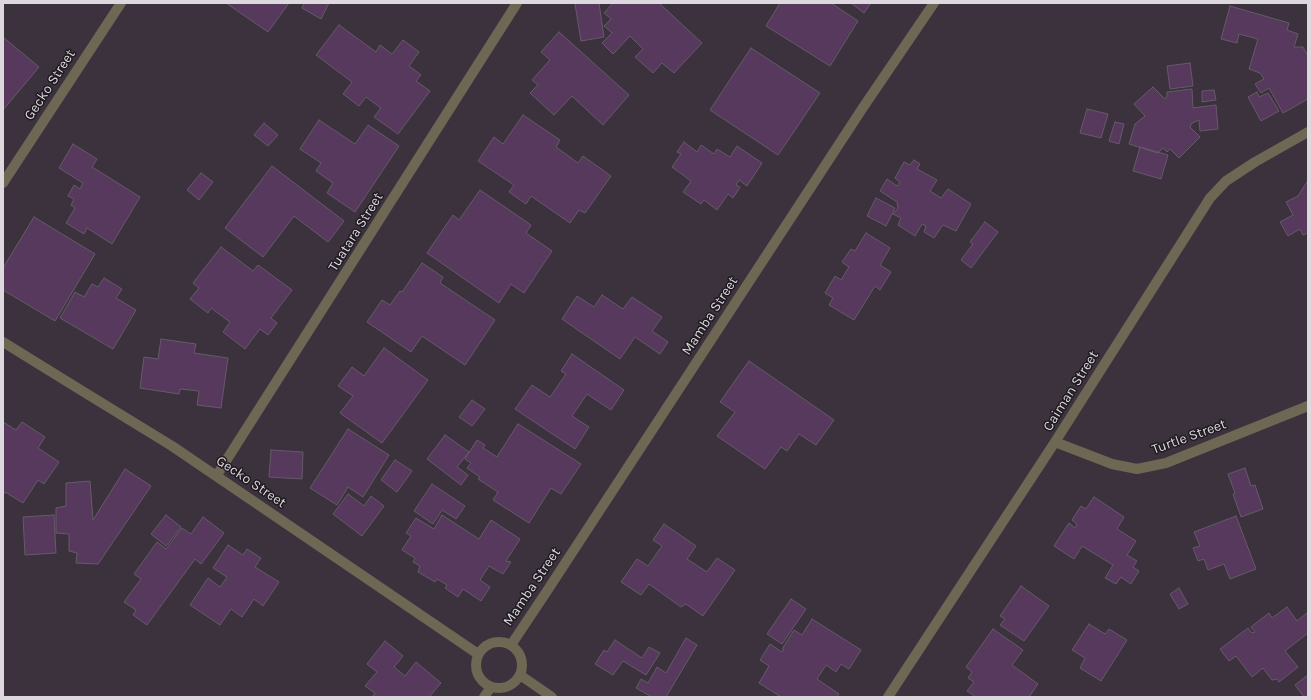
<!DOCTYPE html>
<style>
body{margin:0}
#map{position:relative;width:1311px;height:700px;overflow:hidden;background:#3b323d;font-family:Karla,sans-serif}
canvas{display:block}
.frame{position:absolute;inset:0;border:4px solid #ddd7de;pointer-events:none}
</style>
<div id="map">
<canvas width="1311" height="700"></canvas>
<div class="frame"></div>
</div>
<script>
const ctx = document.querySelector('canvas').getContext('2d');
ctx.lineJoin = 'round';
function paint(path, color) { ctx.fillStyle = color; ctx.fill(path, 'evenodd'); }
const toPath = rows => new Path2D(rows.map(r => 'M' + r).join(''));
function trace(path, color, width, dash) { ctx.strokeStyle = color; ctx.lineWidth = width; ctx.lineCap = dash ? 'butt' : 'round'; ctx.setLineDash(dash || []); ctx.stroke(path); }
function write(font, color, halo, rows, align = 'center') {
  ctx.font = font + ' Karla,sans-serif'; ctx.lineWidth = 3; ctx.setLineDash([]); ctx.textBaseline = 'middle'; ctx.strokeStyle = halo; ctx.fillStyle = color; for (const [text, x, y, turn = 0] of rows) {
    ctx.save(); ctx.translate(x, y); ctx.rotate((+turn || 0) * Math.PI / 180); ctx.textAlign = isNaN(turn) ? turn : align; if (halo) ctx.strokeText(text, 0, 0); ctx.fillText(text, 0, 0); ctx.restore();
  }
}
const building = toPath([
 [226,3,289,3,268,32,226,3],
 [304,3,329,3,321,19,302,8,304,3],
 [582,3,599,3,604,37,581,41,575,4,582,3],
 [613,3,659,3,702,43,674,73,662,63,653,73,635,57,643,49,630,36,613,54,602,43,612,33,604,26,611,19,604,13,613,3],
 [780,3,831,3,858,21,830,66,766,26,780,3],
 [851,3,871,3,864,13,851,3],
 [1230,6,1289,23,1287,30,1298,34,1294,47,1303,47,1308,56,1308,99,1283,113,1269,88,1261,93,1255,84,1264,79,1260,73,1249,69,1258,39,1239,34,1237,43,1221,39,1230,6],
 [339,25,376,52,380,45,392,54,403,40,419,52,409,66,421,75,416,81,430,91,398,134,374,117,381,108,366,97,359,106,343,94,352,82,316,55,339,25],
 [559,32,629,95,603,125,572,96,554,115,530,93,538,85,532,80,550,60,541,52,559,32],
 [3,37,39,67,3,110,3,37],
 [751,48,820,93,778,155,710,110,751,48],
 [1190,63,1193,86,1170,89,1167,66,1190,63],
 [1153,87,1165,99,1167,96,1167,92,1192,89,1193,108,1216,105,1218,129,1200,131,1199,120,1192,123,1190,127,1200,137,1179,158,1170,149,1167,152,1163,148,1158,153,1129,144,1135,124,1145,116,1134,104,1153,87],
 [1214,90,1216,100,1202,102,1202,91,1214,90],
 [1257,92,1259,97,1268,93,1279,111,1261,121,1248,97,1257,92],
 [1087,109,1108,114,1101,138,1080,133,1087,109],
 [523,115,560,140,556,147,578,163,583,156,611,176,585,213,579,210,570,223,531,196,526,204,509,192,514,185,478,161,494,137,503,144,523,115],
 [319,120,355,144,368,125,399,146,355,212,327,193,333,183,316,171,321,163,300,149,319,120],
 [1115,122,1124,124,1119,144,1109,141,1115,122],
 [264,123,278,135,268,146,254,135,264,123],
 [684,142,697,152,701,145,714,154,717,149,730,157,737,146,762,163,747,186,739,180,736,185,740,187,733,198,728,194,717,210,704,200,701,204,683,192,691,181,672,167,681,154,677,152,684,142],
 [73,144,97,159,92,167,140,197,112,244,87,228,84,234,66,223,75,208,71,205,74,199,68,196,74,185,80,189,83,183,59,168,73,144],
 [1140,147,1168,155,1161,179,1133,171,1140,147],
 [914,160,920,164,917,169,937,180,930,191,941,198,948,189,971,204,956,231,943,225,934,238,924,232,926,226,922,224,915,236,898,225,901,218,893,214,898,208,897,202,880,191,887,179,897,186,900,182,895,178,904,162,910,165,914,160],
 [272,166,344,221,328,242,294,216,263,257,225,228,272,166],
 [201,173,213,182,199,200,187,190,201,173],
 [1307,182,1308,182,1308,233,1303,235,1300,229,1288,236,1280,222,1293,215,1286,202,1298,196,1307,182],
 [480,190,531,225,526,233,552,251,524,293,511,284,499,303,427,253,453,215,459,220,480,190],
 [876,198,895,208,886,226,867,216,876,198],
 [34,217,95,254,55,321,3,290,3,268,34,217],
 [985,222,998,232,971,268,961,260,973,244,970,242,985,222],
 [866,233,890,248,880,265,891,272,880,290,875,286,854,320,829,305,833,298,825,293,835,276,841,280,849,267,842,262,851,249,855,251,866,233],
 [221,247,253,271,258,265,292,290,271,318,277,323,268,335,260,329,245,349,223,332,230,322,211,308,208,313,190,299,199,288,193,283,221,247],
 [422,263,443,277,440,283,495,320,465,365,422,336,411,352,367,322,382,300,390,305,400,291,402,292,422,263],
 [104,278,122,289,116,298,136,310,113,349,60,318,75,292,84,297,92,284,98,287,104,278],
 [602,295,623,309,632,297,662,317,652,331,668,342,660,354,635,337,620,359,562,319,577,296,594,307,602,295],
 [161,339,196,344,194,353,228,358,221,408,197,405,199,391,180,389,179,394,140,388,144,357,158,359,161,339],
 [384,348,428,380,382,443,340,413,353,396,338,386,352,367,364,376,384,348],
 [572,354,624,390,611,410,587,394,572,416,589,427,575,449,515,409,532,385,550,397,566,374,561,371,572,354],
 [749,361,834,420,816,445,799,434,787,451,781,447,765,469,717,436,735,412,720,402,749,361],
 [472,400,485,409,472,426,459,417,472,400],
 [3,422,16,430,22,422,45,437,38,448,59,462,44,484,38,480,23,503,5,492,3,495,3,422],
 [518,424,581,464,561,494,551,488,529,523,493,500,498,492,478,479,480,477,467,468,471,463,465,459,477,440,485,445,483,448,497,457,518,424],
 [348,429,389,455,363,497,348,487,337,505,310,488,348,429],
 [445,435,469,452,457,467,468,475,461,485,427,459,445,435],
 [271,450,303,452,302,479,269,477,271,450],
 [395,460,412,471,397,492,381,480,395,460],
 [1245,468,1251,486,1255,485,1263,509,1241,517,1233,494,1235,493,1228,474,1245,468],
 [125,469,151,486,98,564,76,563,77,553,69,551,69,534,56,533,56,508,66,506,66,483,90,481,93,520,125,469],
 [432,484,465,506,456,519,442,510,433,524,414,511,432,484],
 [348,494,364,506,371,496,384,506,362,536,333,514,348,494],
 [1094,497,1124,517,1117,529,1136,541,1127,555,1137,561,1133,567,1139,571,1131,584,1121,577,1116,584,1105,578,1113,565,1082,546,1074,559,1054,546,1069,523,1075,528,1077,524,1072,520,1081,506,1086,509,1094,497],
 [54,515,56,553,25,555,23,517,54,515],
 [166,515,181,527,166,546,151,534,166,515],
 [442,515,479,539,491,520,520,539,506,561,511,562,503,574,489,566,480,580,490,587,481,601,463,589,458,597,445,588,447,585,437,579,435,582,418,572,420,566,413,562,415,558,402,550,411,536,406,533,416,518,434,529,442,515],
 [1236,516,1256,569,1230,579,1224,564,1208,570,1204,559,1198,561,1193,548,1200,546,1194,532,1236,516],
 [203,517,224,533,201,564,195,559,147,625,133,615,136,610,124,602,141,579,134,574,157,542,166,549,182,528,191,534,203,517],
 [664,524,696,546,687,559,707,572,717,558,735,570,703,616,686,604,681,607,649,584,641,595,621,582,637,559,648,566,662,546,653,540,664,524],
 [228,545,243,555,247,549,261,558,255,567,279,582,263,606,254,599,242,617,231,609,220,625,190,605,208,578,220,587,227,577,213,568,228,545],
 [1021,586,1049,606,1024,641,1000,625,1005,619,1000,616,1021,586],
 [1179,588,1188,604,1179,609,1170,594,1179,588],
 [791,599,806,609,782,644,767,634,791,599],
 [1287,607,1297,621,1307,613,1308,613,1308,633,1285,651,1298,667,1279,682,1277,679,1272,680,1263,668,1252,677,1236,656,1229,661,1220,649,1248,628,1252,633,1255,632,1251,627,1269,613,1272,618,1287,607],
 [812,619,861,650,849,669,841,664,836,672,826,665,817,679,839,694,837,697,781,697,759,683,769,666,760,660,770,644,782,652,784,650,782,649,794,630,802,635,812,619],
 [1089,624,1105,634,1109,629,1127,640,1101,681,1080,668,1085,658,1072,650,1089,624],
 [993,629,1023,650,1012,665,1038,684,1029,697,976,697,967,691,974,682,968,678,972,672,966,667,993,629],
 [686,638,697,645,666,697,652,697,636,688,641,679,648,683,657,667,666,673,686,638],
 [615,640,642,658,649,647,660,653,646,675,623,661,613,675,595,664,604,650,607,652,615,640],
 [385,641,403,656,394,667,405,676,416,662,441,683,429,697,372,697,375,693,365,686,377,672,367,664,385,641],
 [1308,675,1308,697,1304,697,1295,685,1308,675]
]);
const minor = toPath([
 [3,183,121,3],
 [3,342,79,389,172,446,478,654],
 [1055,442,1112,464,1137,469,1166,463,1308,406],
 [217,475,517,3],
 '476 665a23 23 0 1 1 46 0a23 23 0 1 1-46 0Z',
 [511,645,547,591,862,109,934,3],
 [520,675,552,697],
 [484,697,491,687],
 [888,697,1055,442,1210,198,1226,181,1255,162,1308,132]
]);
const streetNames = [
 ["Gecko Street",50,85,-57],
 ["Tuatara Street",356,232,-58],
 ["Mamba Street",710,316,-57],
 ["Caiman Street",1071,391,-58],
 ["Turtle Street",1189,437,-20],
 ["Gecko Street",251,482,34],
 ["Mamba Street",532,587,-56]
];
paint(building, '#56395d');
trace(building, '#655b68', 1);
trace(minor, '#6e6753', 10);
write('14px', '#ddd7de', '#1f1b21', streetNames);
</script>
